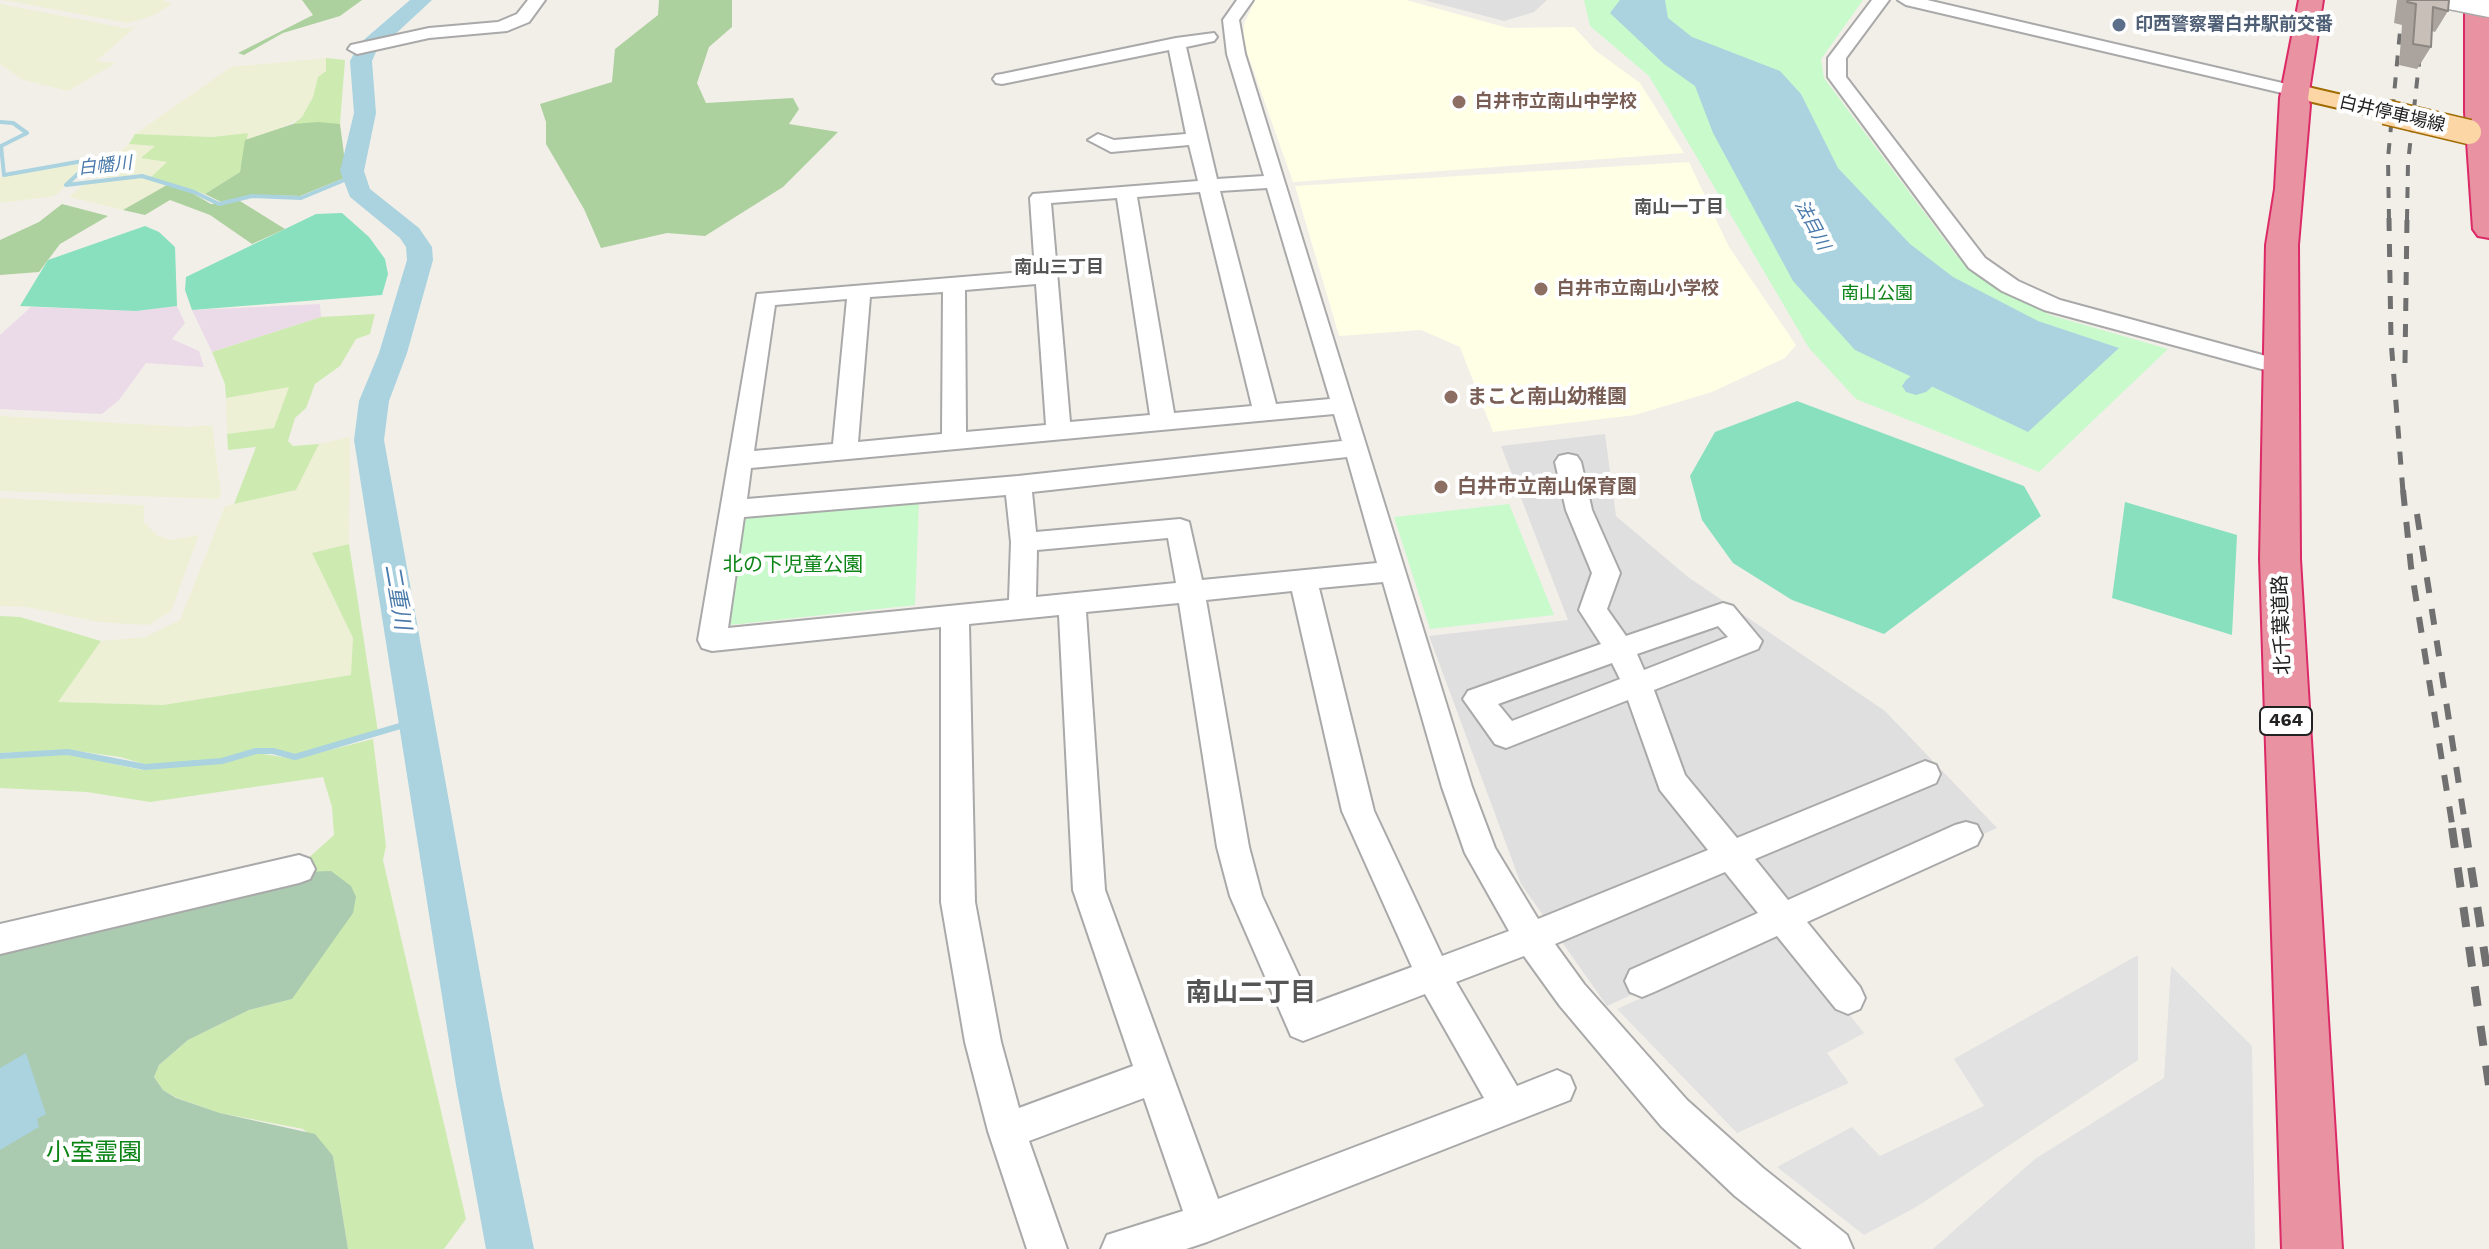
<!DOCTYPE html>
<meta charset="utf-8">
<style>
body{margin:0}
canvas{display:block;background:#f2efe9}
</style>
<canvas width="2489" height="1249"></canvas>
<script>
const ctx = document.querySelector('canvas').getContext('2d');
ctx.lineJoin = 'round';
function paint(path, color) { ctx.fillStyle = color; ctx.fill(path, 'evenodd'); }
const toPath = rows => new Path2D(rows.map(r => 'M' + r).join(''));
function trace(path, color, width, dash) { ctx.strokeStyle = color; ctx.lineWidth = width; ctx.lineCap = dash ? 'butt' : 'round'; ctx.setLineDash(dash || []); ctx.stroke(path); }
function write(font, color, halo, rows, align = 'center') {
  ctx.font = font + ' "Work Sans","Noto Sans JP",sans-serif'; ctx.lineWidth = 8; ctx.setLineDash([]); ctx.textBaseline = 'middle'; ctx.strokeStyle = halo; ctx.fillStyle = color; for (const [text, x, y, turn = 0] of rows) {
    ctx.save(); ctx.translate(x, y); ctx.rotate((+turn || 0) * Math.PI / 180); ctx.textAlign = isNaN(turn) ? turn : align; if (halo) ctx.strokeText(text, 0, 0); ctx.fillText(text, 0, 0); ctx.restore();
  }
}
const residential = toPath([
 [1424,0,1547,0,1534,12,1504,21],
 [1605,434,1616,516,1688,577,1885,711,1997,828,1607,1006,1521,884,1429,636,1568,620,1501,446]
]);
const industrial = toPath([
 [320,304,321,317,212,352,192,310],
 [177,306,185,323,172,339,199,351,204,367,146,363,119,400,102,414,0,409,0,335,31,307,136,311]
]);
const education = toPath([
 [1255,0,1406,0,1508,28,1574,27,1596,51,1640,83,1684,153,1293,182,1243,41,1244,24],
 [1689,162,1729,247,1796,345,1785,358,1712,392,1635,415,1493,432,1460,347,1421,330,1339,336,1295,186]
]);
const farmland = toPath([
 [3,0,162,0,172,4,152,16,128,23],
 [0,4,125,28,136,27,96,61,116,63,68,91,23,80,0,64],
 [326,58,326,71,302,117,271,133,245,140,247,133,212,137,135,134,231,67],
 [129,144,156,146,142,158,168,162,151,177,144,175,90,178],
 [90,162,55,196,0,203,0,177],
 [142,178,167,185,123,210,69,197,84,184],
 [290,386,274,428,227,434,226,398],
 [0,416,187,427,212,425,221,494,218,499,0,491],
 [350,437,349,544,312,553,353,638,352,675,163,705,57,702,101,641,145,637,180,620,225,506,296,490,319,444],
 [0,498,144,505,144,522,158,536,171,540,199,535,171,611,149,625,129,624,98,622,27,607,0,606]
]);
const grass = toPath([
 [326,58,345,60,340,124,293,124,302,117,313,97,318,77,326,71],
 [248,133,240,172,205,194,151,177,167,162,141,158,155,146,129,144,135,134,212,137],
 [375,314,370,334,356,339,340,366,315,384,306,408,295,418,288,441,293,446,319,444,296,490,234,504,256,447,228,450,227,434,274,428,289,387,226,398,225,384,212,352,321,317],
 [349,544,378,732,296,755,283,754,275,749,258,749,222,759,148,765,120,757,70,750,0,753,0,616,20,617,101,641,58,702,163,705,351,675,353,638,312,553],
 [373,739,386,846,383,860,466,1219,444,1249,348,1249,333,1156,303,1129,220,1113,177,1098,163,1090,154,1077,159,1065,188,1040,249,1010,292,999,304,862,334,835,332,807,323,777,150,802,87,792,0,788,0,759,67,754,142,770,222,763,257,753,295,759]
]);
const forest = toPath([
 [302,0,362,0,340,16,283,33,244,55,238,53,313,15],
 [659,0,732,0,732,27,709,47,697,83,706,103,793,98,799,109,789,124,838,132,783,187,705,236,667,233,601,248,584,209,546,144,546,122,540,104,612,82,615,49,658,15],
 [318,122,340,124,347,177,300,196,259,195,221,202,205,194,240,172,245,140,293,124],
 [167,185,192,193,211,204,240,201,285,229,252,244,210,215,170,200,145,215,123,210],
 [62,204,108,216,60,244,39,272,0,275,0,240,39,222]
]);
const cemetery = toPath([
 [331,871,351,886,356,897,353,913,292,999,249,1010,188,1040,159,1065,154,1077,163,1090,176,1098,220,1113,315,1134,333,1156,348,1249,0,1249,0,943,304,872]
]);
const park = toPath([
 [1584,0,1863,0,1821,59,1824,78,1956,255,1972,270,2050,315,2168,349,2039,472,1856,399,1809,348,1649,76,1590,26],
 [919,502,915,605,730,625,743,516],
 [1509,504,1554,615,1430,629,1394,517]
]);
const pitch = toPath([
 [342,213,369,237,385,259,388,274,382,295,192,310,185,290,186,277,316,214],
 [145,226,159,232,175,247,177,306,136,311,20,306,48,260],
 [1797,401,2024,486,2041,516,1884,634,1792,600,1733,563,1702,520,1690,476,1715,432],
 [2125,502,2237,535,2232,635,2112,598]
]);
const parking = toPath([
 [1785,933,1864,1033,1827,1053,1849,1083,1737,1133,1617,1009],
 [2138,955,2138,1060,1916,1207,1864,1235,1777,1167,1852,1127,1880,1156,1984,1106,1954,1059],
 [2171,966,2252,1046,2255,1249,1933,1249,2035,1159,2164,1078]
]);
const water = toPath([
 [1620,0,1665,0,1668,18,1692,37,1780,71,1801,94,1838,168,1910,244,1953,277,2038,321,2119,348,2028,432,1855,350,1793,281,1713,133,1695,86,1664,64,1610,13],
 [26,1053,46,1114,37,1119,39,1127,0,1150,0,1068]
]);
const streamFar1 = toPath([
 [0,122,13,123,27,133,1,146,4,175,94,159,66,185,142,176,194,192,219,204,252,196,301,198,354,176]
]);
const stream = toPath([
 [0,756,68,752,145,767,222,761,256,751,273,751,295,757,417,721]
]);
const river = toPath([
 [410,0,432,0,376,52,372,61,376,113,364,171,370,189,419,228,432,247,433,260,407,353,389,401,384,440,500,1085,534,1249,486,1249,456,1085,354,440,359,401,379,353,407,260,406,247,400,238,350,197,340,171,354,113,350,61,359,44,410,0],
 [1931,343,1941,346,1958,364,1926,392,1916,395,1906,392,1902,386,1906,380,1927,363,1917,352,1921,346,1931,343]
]);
const minor = toPath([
 [528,0,545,0,529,22,507,31,429,38,357,54,348,49,351,45,429,28,498,22,517,14,528,0],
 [1237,0,1253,0,1239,20,1245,54,1472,787,1495,848,1538,919,1708,850,1660,790,1628,700,1506,748,1495,744,1463,699,1468,691,1601,644,1579,610,1592,573,1566,510,1555,462,1559,456,1568,454,1577,456,1581,462,1592,510,1620,573,1607,609,1626,636,1723,603,1733,606,1762,641,1758,649,1654,690,1685,775,1737,838,1925,761,1936,765,1940,774,1936,783,1755,859,1788,900,1955,825,1966,822,1977,825,1982,835,1977,845,1807,922,1860,987,1865,998,1860,1009,1848,1014,1836,1009,1777,936,1654,992,1642,997,1630,992,1625,981,1630,970,1758,913,1725,872,1555,944,1584,984,1687,1100,1763,1168,1847,1235,1853,1249,1802,1249,1735,1196,1661,1126,1560,1006,1524,956,1456,982,1517,1086,1557,1070,1570,1076,1575,1088,1570,1100,1207,1242,1186,1249,1101,1249,1107,1235,1183,1211,1144,1098,1029,1141,1067,1249,1027,1249,988,1131,965,1042,941,902,941,627,712,651,702,648,698,640,757,294,1035,271,1030,198,1033,194,1198,181,1189,145,1111,152,1088,140,1098,134,1114,140,1186,134,1169,50,1002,84,996,83,993,79,996,75,1002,74,1176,38,1214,33,1217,37,1214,41,1186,47,1217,179,1264,176,1227,54,1223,20,1237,0],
 [1267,188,1330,399,1276,404,1220,191,1267,188],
 [1200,192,1252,406,1174,413,1137,197,1200,192],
 [1117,198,1150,415,1070,422,1051,203,1117,198],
 [1036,284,1046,425,966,432,965,290,1036,284],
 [943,292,942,434,858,442,870,297,943,292],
 [847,299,833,444,754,451,775,305,847,299],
 [1334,414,1342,441,1018,476,747,499,751,468,1334,414],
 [1347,457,1377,563,1202,580,1189,522,1180,519,1036,532,1032,492,1347,457],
 [1006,495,1011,542,1009,600,728,628,744,517,1006,495],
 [1168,538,1176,583,1036,597,1037,550,1168,538],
 [1383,582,1442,787,1465,853,1509,931,1442,956,1374,811,1319,588,1383,582],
 [1292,591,1342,811,1412,967,1312,1004,1262,896,1249,847,1206,600,1292,591],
 [1179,603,1217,847,1230,896,1291,1036,1303,1041,1425,994,1484,1098,1218,1199,1105,890,1086,612,1179,603],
 [1059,615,1073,890,1133,1066,1019,1108,1001,1042,975,902,969,624,1059,615],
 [1718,626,1728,637,1644,670,1637,654,1718,626],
 [1612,663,1620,679,1512,721,1498,704,1612,663],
 [1872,0,1889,0,1846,58,1846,77,1985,258,2018,281,2060,300,2288,362,2292,367,2288,372,2280,374,2044,310,2002,291,1969,268,1828,77,1828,58,1872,0],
 [1898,0,1927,0,2295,86,2304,91,2295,96,1906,5,1898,0],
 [299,855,310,859,315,869,310,879,299,883,0,954,0,924,299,855]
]);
const major = toPath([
 [2295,84,2393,107,2397,112,2393,117,2385,119,2287,96,2283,91,2287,86,2295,84]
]);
const highway = toPath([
 [2299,0,2323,0,2308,98,2310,105,2298,245,2300,559,2342,1249,2282,1249,2260,559,2266,245,2275,189,2280,98,2299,0],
 [2478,2,2489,8,2489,238,2478,236,2473,229,2465,112,2465,10,2469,5,2478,2]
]);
const railFar3 = toPath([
 [2389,220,2388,158,2403,0],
 [2407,220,2408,163,2426,0]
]);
const railFar2 = toPath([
 [2389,218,2391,340,2403,492],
 [2405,363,2407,218]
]);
const railFar1 = toPath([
 [2403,490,2411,567,2453,830],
 [2417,514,2466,830]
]);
const rail = toPath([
 [2452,828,2489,1085],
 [2465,828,2489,982]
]);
const minorBridge = toPath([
 [2449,0,2489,8]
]);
const majorBridge = toPath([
 [2385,112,2469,132]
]);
const wall = toPath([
 [2397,0,2449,0,2448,11,2435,32,2432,31,2431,47,2417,69,2399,65,2402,25,2394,23]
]);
const building = toPath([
 [2408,0,2449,0,2448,11,2433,7,2431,47,2413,44,2416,4,2407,2,2408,0]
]);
const markers = [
 [2119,25,8,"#5c6f8a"],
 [1459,102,8,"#8d6e63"],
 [1541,289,8,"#8d6e63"],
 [1451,397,8,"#8d6e63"],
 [1441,487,8,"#8d6e63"]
];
const farServicenames = [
 ["印西警察署白井駅前交番",2135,25]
];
const farEducationnames = [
 ["白井市立南山中学校",1475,102],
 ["白井市立南山小学校",1557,289]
];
const farStreetnames = [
 ["白井停車場線",2392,114,13]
];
const farWaternames = [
 ["白幡川",105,166,-6],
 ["法目川",1812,225,62]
];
const farNeighbourhoodnames = [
 ["南山一丁目",1679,208],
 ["南山三丁目",1059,268]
];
const farParknames = [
 ["南山公園",1877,294]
];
const shields = [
 [2286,721,52]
];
const shieldNames = [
 ["464",2286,721]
];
const educationNames = [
 ["まこと南山幼稚園",1467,397],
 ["白井市立南山保育園",1457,487]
];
const parkNames = [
 ["北の下児童公園",793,565]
];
const streetNames = [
 ["北千葉道路",2282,625,-92]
];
const waterNames = [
 ["二重川",397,597,80]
];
const nearParknames = [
 ["小室霊園",94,1153]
];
const nearNeighbourhoodnames = [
 ["南山二丁目",1251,993]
];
paint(residential, '#e0dfdf');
paint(industrial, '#ebdbe8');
paint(education, '#ffffe5');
paint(farmland, '#eef0d5');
paint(grass, '#cdebb0');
paint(forest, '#add19e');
paint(cemetery, '#aacbaf');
paint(park, '#c8facc');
paint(pitch, '#88e0be');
paint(parking, '#e2e2e2');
paint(water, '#aad3df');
trace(streamFar1, '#aad3df', 4);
trace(stream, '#aad3df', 6);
paint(river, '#aad3df');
trace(minor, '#a9a9a9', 4);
trace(major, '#a06b00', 4);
trace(highway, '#dc2a67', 4);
paint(minor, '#fff');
paint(major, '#fcd6a4');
paint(highway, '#e892a2');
trace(railFar3, '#707070', 4, [11, 11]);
trace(railFar2, '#707070', 5, [13, 13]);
trace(railFar1, '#707070', 6, [16, 16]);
trace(rail, '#707070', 8, [20, 20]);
trace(minorBridge, '#a9a9a9', 21, []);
trace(majorBridge, '#a06b00', 27, []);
trace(minorBridge, '#fff', 18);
trace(majorBridge, '#fcd6a4', 24);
paint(wall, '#aba49e');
paint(building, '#c7bfb8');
trace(building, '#8b8681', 2);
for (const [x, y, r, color] of markers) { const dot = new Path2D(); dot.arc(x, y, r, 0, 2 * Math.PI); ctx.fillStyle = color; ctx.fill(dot); trace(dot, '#fff', 3); }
write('bold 18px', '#4e5e75', '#fff', farServicenames, 'left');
write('bold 18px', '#785e54', '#fff', farEducationnames, 'left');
write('18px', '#222', '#fff', farStreetnames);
write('italic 18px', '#4a7aab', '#fff', farWaternames);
write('bold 18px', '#555', '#fff', farNeighbourhoodnames);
write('18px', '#0c8416', '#fff', farParknames);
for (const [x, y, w] of shields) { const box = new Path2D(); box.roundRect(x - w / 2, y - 14, w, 28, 6); ctx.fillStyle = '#fff'; ctx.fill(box); trace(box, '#222', 2); }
write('bold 18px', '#222', null, shieldNames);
write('bold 20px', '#785e54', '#fff', educationNames, 'left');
write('20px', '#0c8416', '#fff', parkNames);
write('20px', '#222', '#fff', streetNames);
write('italic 22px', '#4a7aab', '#fff', waterNames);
write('24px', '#0c8416', '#fff', nearParknames);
write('bold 26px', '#555', '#fff', nearNeighbourhoodnames);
</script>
